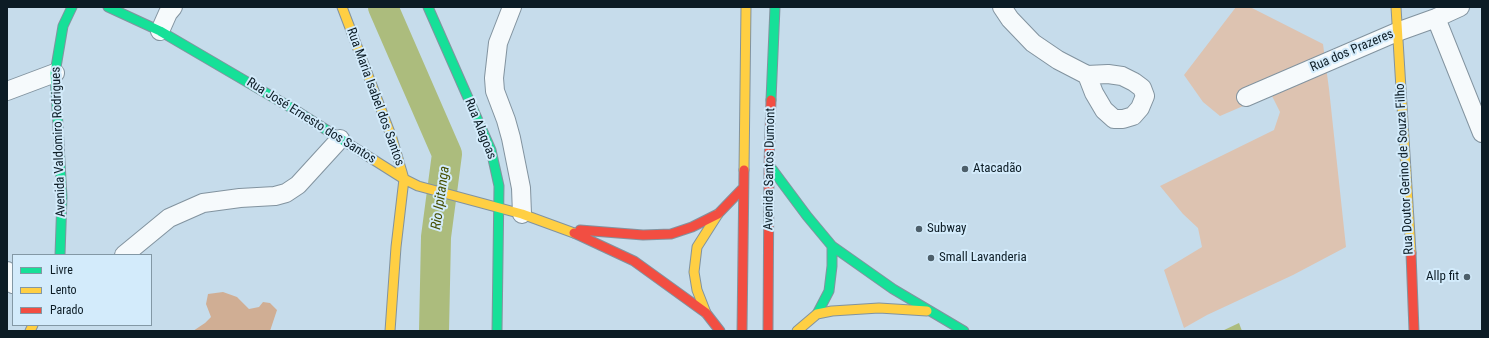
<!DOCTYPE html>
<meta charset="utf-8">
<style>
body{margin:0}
#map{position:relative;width:1489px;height:338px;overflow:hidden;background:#c6dceb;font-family:"Roboto Condensed",sans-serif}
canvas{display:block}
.frame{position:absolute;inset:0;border:8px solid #0c1c25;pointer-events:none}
.legend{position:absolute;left:12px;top:254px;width:140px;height:72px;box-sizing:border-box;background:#d3ebfb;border:1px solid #8398a5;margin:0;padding:5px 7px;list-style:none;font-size:12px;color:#0c1c25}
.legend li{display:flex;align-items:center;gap:8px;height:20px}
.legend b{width:20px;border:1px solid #8398a5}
</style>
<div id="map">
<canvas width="1489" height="338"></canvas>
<div class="frame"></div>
<ul class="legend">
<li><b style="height:5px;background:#16e098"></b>Livre</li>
<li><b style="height:5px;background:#ffcf43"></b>Lento</li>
<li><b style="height:5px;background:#f24e42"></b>Parado</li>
</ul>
</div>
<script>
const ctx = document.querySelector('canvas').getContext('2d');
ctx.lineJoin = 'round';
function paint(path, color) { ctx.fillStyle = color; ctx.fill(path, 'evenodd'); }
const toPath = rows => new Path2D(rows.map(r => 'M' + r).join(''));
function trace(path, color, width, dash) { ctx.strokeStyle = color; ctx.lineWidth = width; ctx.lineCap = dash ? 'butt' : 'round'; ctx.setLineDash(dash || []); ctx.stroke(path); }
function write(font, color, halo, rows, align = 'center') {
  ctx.font = font + ' "Roboto Condensed",sans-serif'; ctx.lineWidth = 4; ctx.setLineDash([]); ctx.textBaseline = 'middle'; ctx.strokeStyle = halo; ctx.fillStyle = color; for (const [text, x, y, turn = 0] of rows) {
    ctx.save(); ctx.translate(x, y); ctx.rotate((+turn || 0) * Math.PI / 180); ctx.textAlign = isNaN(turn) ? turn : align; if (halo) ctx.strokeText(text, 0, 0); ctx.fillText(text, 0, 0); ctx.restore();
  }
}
const green = toPath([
 [1236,7,1250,7,1323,44,1329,89,1346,247,1293,275,1207,315,1184,328,1164,270,1202,247,1198,228,1183,214,1160,186,1274,130,1280,112,1271,94,1220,116,1203,102,1184,75]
]);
const forest = toPath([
 [223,292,237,297,249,309,259,307,263,302,270,303,277,310,270,331,193,331,205,323,211,317,206,304,208,294]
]);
const water = toPath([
 [1239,323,1242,331,1222,331]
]);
const river = toPath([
 [383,7,447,154,436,237,434,331]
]);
const street = toPath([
 [512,7,498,43,494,78,495,91,506,120,511,138,521,188,522,214],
 [1002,7,1010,19,1033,43,1058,60,1087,75,1108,74,1122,76,1134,82,1142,88,1145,96,1140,108,1133,116,1123,119,1114,119,1104,110,1094,93,1087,75],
 [1436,18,1482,133],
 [160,31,168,13,173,7],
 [7,91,55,73],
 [1246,97,1397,32,1436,18,1460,7],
 [124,255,169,218,203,203,240,198,275,196,286,193,298,185,340,139],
 [7,271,13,284]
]);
const fast = toPath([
 [108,7,160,31,295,110,366,155],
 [428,7,491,150,499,186,497,331],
 [771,100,775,7],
 [769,165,807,216,832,246,893,289,964,331],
 [60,255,62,197,55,73,63,26,72,7],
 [817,314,829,291,832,266,832,246]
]);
const slow = toPath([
 [342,7,392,138,404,179,396,247,390,331],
 [1396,7,1411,253],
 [366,155,404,179,418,186,522,214,574,233],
 [744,170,746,7],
 [706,313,697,290,694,272,697,247,718,214],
 [30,331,33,325],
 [797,331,817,314,832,311,879,308,927,311]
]);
const jam = toPath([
 [580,230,643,235,671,234,692,227,718,214,743,188],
 [574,233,634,261,706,313,720,331],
 [1411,253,1414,331],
 [742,331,744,170],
 [768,331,769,165,771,100]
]);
const markers = [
 [965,169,4,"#4d5f6a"],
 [919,229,4,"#4d5f6a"],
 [931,258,4,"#4d5f6a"],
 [1467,277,4,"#4d5f6a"]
];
const streetNames = [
 ["Rua dos Prazeres",1352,51,-23],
 ["Rua Maria Isabel dos Santos",375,97,70],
 ["Rua José Ernesto dos Santos",311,121,32],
 ["Rua Alagoas",480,129,68],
 ["Avenida Valdomiro Rodrigues",59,142,-92],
 ["Avenida Santos Dumont",770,169,-89],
 ["Rua Doutor Gerino de Souza Filho",1405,169,-93]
];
const poiNames = [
 ["Atacadão",973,169],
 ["Subway",927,229],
 ["Small Lavanderia",939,258],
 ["Allp fit",1459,277,"right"]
];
const waterNames = [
 ["Rio Ipitanga",441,198,-82]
];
paint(green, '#ddc3b1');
paint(forest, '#d0ae94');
paint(water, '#acbc7d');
trace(river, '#acbc7d', 30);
trace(street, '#82939f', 20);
trace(fast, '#82939f', 11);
trace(slow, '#82939f', 11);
trace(jam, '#82939f', 11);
trace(street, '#f6fafc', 18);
trace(fast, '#16e098', 9);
trace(slow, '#ffcf43', 9);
trace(jam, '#f24e42', 9);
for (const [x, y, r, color] of markers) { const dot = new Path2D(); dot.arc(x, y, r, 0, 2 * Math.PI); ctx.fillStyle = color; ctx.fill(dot); trace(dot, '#d3ebfb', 1.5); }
write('13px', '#0c1c25', '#d3ebfb', streetNames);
write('13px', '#0c1c25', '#d3ebfb', poiNames, 'left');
write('italic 14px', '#485003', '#d3ebfb', waterNames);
</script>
